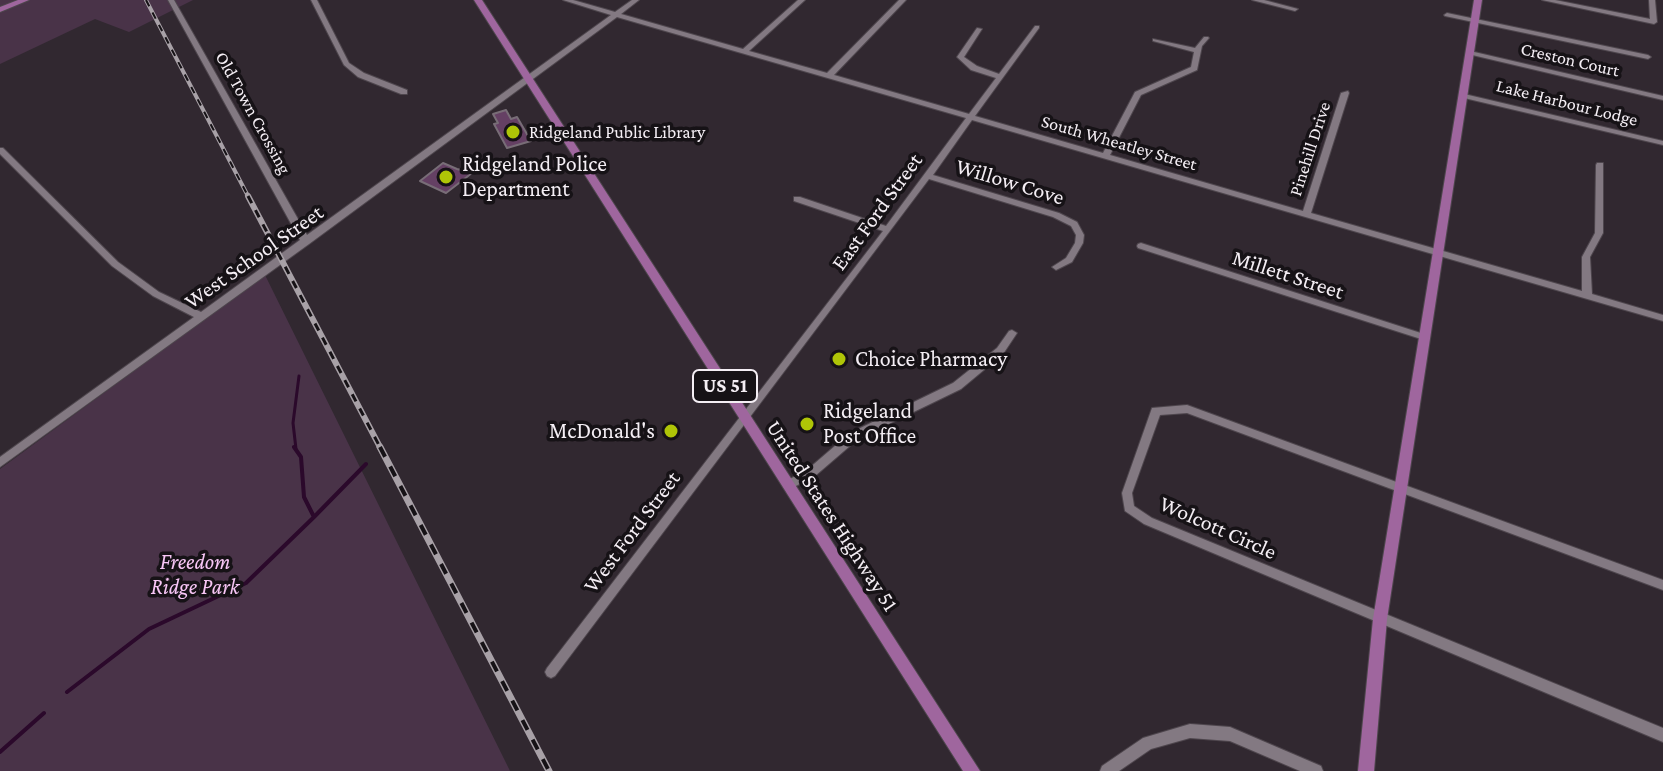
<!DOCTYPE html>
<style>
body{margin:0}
canvas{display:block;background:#312830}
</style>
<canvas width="1663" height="771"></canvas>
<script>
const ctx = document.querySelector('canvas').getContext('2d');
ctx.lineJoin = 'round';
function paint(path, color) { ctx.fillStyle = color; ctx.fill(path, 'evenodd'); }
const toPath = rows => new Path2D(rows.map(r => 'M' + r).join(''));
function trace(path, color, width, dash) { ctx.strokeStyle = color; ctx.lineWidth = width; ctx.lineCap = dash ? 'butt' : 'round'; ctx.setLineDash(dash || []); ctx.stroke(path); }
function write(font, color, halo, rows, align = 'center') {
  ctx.font = font + ' "Crimson Pro",serif'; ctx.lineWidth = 7; ctx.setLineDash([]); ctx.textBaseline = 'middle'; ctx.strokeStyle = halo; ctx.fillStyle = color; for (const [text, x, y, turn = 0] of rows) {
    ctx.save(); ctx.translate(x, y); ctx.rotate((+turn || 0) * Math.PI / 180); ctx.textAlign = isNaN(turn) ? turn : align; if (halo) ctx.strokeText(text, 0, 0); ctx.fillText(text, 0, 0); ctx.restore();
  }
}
const green = toPath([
 [0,0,193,0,129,32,95,19,0,64],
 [265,275,510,771,0,771,0,469]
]);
const streamFar1 = toPath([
 [296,449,293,423,299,376]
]);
const stream = toPath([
 [294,447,301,457,304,497,314,517,366,464],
 [67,692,149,629,246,583,314,517],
 [0,752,44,713]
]);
const building = toPath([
 [506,110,511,119,517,117,531,141,507,148,494,124,498,123,493,114,506,110],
 [443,163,457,169,472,173,446,193,420,181,443,163]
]);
const minor = toPath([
 [168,0,174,0,307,235,611,15,563,0,573,0,615,12,632,0,639,0,621,14,743,49,798,0,805,0,749,51,827,73,899,0,906,0,834,75,969,114,996,78,971,70,957,57,977,28,982,29,964,57,977,66,999,74,1035,26,1039,26,1039,28,975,116,1103,153,1135,92,1191,67,1194,52,1153,41,1153,39,1195,48,1204,37,1208,37,1209,38,1202,46,1197,70,1141,95,1110,155,1303,211,1341,93,1348,91,1349,93,1311,213,1582,291,1582,257,1595,233,1596,165,1597,163,1603,163,1603,233,1590,257,1592,294,1663,315,1663,321,972,120,933,175,1059,213,1077,222,1084,235,1083,243,1072,262,1056,270,1052,267,1066,258,1075,243,1076,235,1071,226,1053,217,929,179,555,676,551,678,547,676,545,672,547,668,883,231,794,201,794,197,800,197,886,226,966,118,617,17,309,244,0,467,0,457,194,317,153,296,112,266,0,154,0,148,3,148,118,262,159,292,201,312,300,240,168,0],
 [311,0,317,0,349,63,364,73,407,90,407,94,401,94,358,77,344,65,311,0],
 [1252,0,1264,0,1298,9,1295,11,1252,0],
 [1542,0,1555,0,1650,19,1649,0,1655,0,1657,22,1654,24,1542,0],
 [1447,13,1648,55,1651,57,1648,59,1445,16,1444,15,1447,13],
 [1470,51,1663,96,1663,100,1468,54,1468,52,1470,51],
 [1460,93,1663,141,1663,145,1460,97,1460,93],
 [1141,243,1427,335,1429,337,1427,339,1421,339,1138,248,1137,246,1138,244,1141,243],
 [1012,330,1017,333,1003,354,961,389,858,439,815,476,792,488,788,490,784,488,783,485,784,482,807,470,850,433,953,383,997,348,1009,331,1012,330],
 [1187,405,1663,580,1663,590,1187,413,1160,415,1132,493,1134,506,1152,518,1663,728,1663,742,1144,524,1125,511,1122,493,1152,408,1187,405],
 [1190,724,1230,727,1321,766,1323,771,1300,771,1230,741,1190,738,1151,749,1119,771,1100,771,1102,766,1143,738,1190,724]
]);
const major = toPath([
 [18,0,29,0,0,12,0,7,18,0],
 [474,0,482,0,980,771,963,771,474,0],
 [1474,0,1482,0,1387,619,1374,771,1358,771,1373,619,1474,0]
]);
const railFar2 = toPath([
 [146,0,249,198]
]);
const railFar1 = toPath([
 [248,196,381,449]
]);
const rail = toPath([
 [380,447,549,771]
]);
const markers = [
 [513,132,8,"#afc507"],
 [446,177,8,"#afc507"],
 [839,359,8,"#afc507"],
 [807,424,8,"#afc507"],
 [671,431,8,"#afc507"]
];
const farStreetnames = [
 ["Creston Court",1570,60,13],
 ["Lake Harbour Lodge",1567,103,14],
 ["Old Town Crossing",253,113,61],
 ["South Wheatley Street",1119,143,16],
 ["Pinehill Drive",1310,149,-72]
];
const farPoinames = [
 ["Ridgeland Public Library",529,132]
];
const shields = [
 [725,386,64]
];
const shieldNames = [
 ["US 51",725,386]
];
const poiNames = [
 ["Ridgeland Police",462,164],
 ["Department",462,189],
 ["Choice Pharmacy",855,359],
 ["Ridgeland",823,411],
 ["Post Office",823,436],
 ["McDonald's",655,431,"right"]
];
const streetNames = [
 ["Willow Cove",1010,182,17],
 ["East Ford Street",877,212,-54],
 ["West School Street",254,257,-35],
 ["Millett Street",1288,275,18],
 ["United States Highway 51",832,516,57],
 ["Wolcott Circle",1218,528,24],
 ["West Ford Street",632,532,-53]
];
const parkNames = [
 ["Freedom",195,562],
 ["Ridge Park",195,587]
];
paint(green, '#493348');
trace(streamFar1, '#2b092b', 3);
trace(stream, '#2b092b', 4);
paint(building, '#654064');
trace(building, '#786d77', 2);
trace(minor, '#4e464d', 2);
trace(major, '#4e464d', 2);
paint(minor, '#837982');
paint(major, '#9f669e');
trace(railFar2, '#a8a1a7', 4);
trace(railFar1, '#a8a1a7', 6);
trace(rail, '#a8a1a7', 7);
trace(railFar2, '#161216', 2, [7]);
trace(railFar1, '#161216', 3, [8]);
trace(rail, '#161216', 4, [11]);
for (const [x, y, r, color] of markers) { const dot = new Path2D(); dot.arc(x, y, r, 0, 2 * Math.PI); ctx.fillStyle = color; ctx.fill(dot); trace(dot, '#161216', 3); }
write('18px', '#f4eef4', '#161216', farStreetnames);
write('18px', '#f4eef4', '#161216', farPoinames, 'left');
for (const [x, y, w] of shields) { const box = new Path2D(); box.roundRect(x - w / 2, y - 16, w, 32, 6); ctx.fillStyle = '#161216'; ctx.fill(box); trace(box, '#f4eef4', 2); }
write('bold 20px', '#f4eef4', null, shieldNames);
write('22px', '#f4eef4', '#161216', poiNames, 'left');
write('22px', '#f4eef4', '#161216', streetNames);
write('italic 22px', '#f8c6f6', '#161216', parkNames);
</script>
